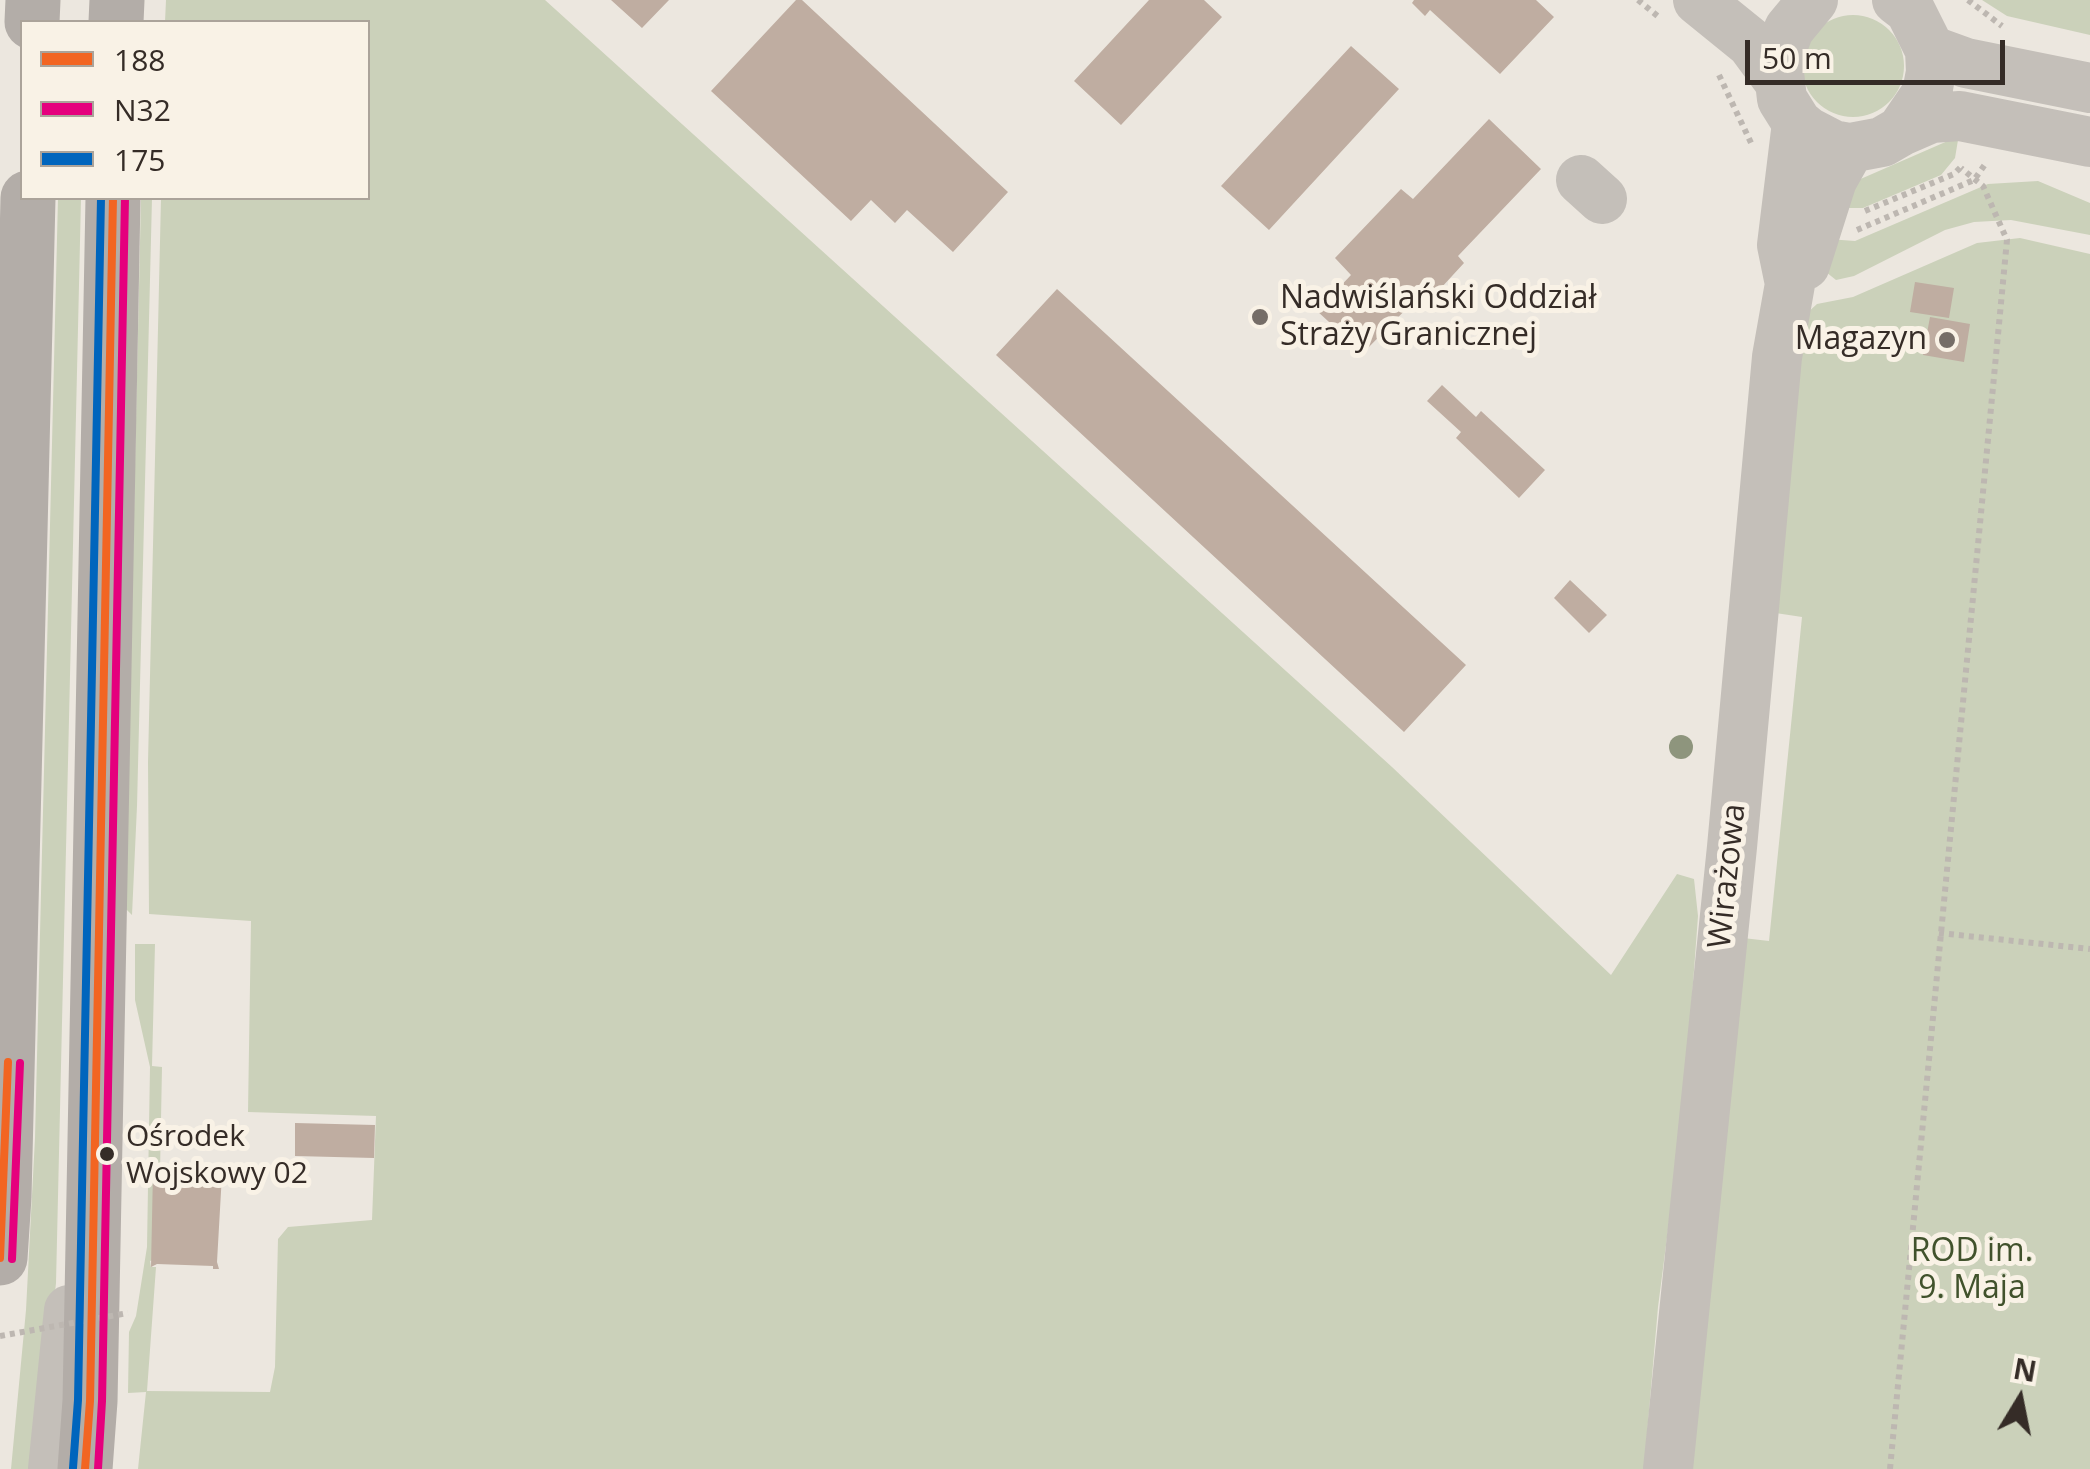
<!DOCTYPE html>
<meta charset="utf-8">
<style>
body{margin:0}
#map{position:relative;width:2090px;height:1469px;overflow:hidden;background:#ece7df;font-family:"Open Sans",sans-serif}
canvas{display:block}
.legend{position:absolute;left:20px;top:20px;width:350px;height:180px;box-sizing:border-box;background:#f9f2e6;border:2px solid #aba39a;margin:0;padding:12px 18px;list-style:none;font-size:30px;color:#352c27}
.legend li{display:flex;align-items:center;gap:20px;height:50px}
.legend b{width:50px;border:2px solid #aba39a}
.north{position:absolute;left:1970px;top:1349px;width:100px;height:100px;-webkit-text-stroke:8px #f9f2e6;paint-order:stroke;rotate:10deg;font-size:28px;font-weight:700;line-height:40px;text-align:center;color:#352c27}
.north::after{content:'';display:block;margin:auto;width:35px;height:45px;background:#352c27;clip-path:polygon(50% 0,100% 100%,50% 72%,0 100%)}
.scale{position:absolute;left:1745px;top:40px;width:260px;height:45px;box-sizing:border-box;border:5px solid #352c27;border-top:0;padding-left:12px;font-size:30px;line-height:35px;white-space:nowrap;color:#352c27;-webkit-text-stroke:8px #f9f2e6;paint-order:stroke}
</style>
<div id="map">
<canvas width="2090" height="1469"></canvas>
<ul class="legend">
<li><b style="height:12px;background:#f26522"></b>188</li>
<li><b style="height:12px;background:#e5007d"></b>N32</li>
<li><b style="height:12px;background:#0065bd"></b>175</li>
</ul>
<div class="north">N</div>
<div class="scale">50 m</div>
</div>
<script>
const ctx = document.querySelector('canvas').getContext('2d');
ctx.lineJoin = 'round';
function paint(path, color) { ctx.fillStyle = color; ctx.fill(path, 'evenodd'); }
const toPath = rows => new Path2D(rows.map(r => 'M' + r).join(''));
function trace(path, color, width, dash) { ctx.strokeStyle = color; ctx.lineWidth = width; ctx.lineCap = dash ? 'butt' : 'round'; ctx.setLineDash(dash || []); ctx.stroke(path); }
function write(font, color, halo, rows, align = 'center') {
  ctx.font = font + ' "Open Sans",sans-serif'; ctx.lineWidth = 10; ctx.setLineDash([]); ctx.textBaseline = 'middle'; ctx.strokeStyle = halo; ctx.fillStyle = color; for (const [text, x, y, turn = 0] of rows) {
    ctx.save(); ctx.translate(x, y); ctx.rotate((+turn || 0) * Math.PI / 180); ctx.textAlign = isNaN(turn) ? turn : align; if (halo) ctx.strokeText(text, 0, 0); ctx.fillText(text, 0, 0); ctx.restore();
  }
}
const green = toPath([
 [166,0,545,0,1392,767,1611,975,1677,874,1694,879,1698,916,1684,1106,1658,1307,1644,1469,138,1469,146,1392,128,1393,129,1332,136,1316,147,1247,150,1067,135,1000,135,944,155,944,152,1066,162,1067,160,1172,154,1171,153,1260,150,1261,151,1267,156,1267,147,1391,270,1392,275,1367,278,1239,288,1227,372,1220,376,1116,248,1112,251,921,149,914,148,762,161,198,368,198,368,22,165,22],
 [1982,0,2090,0,2090,35,2007,16],
 '1802 66a51 51 0 1 1 102 0a51 51 0 1 1-102 0Z',
 [1950,140,1958,140,1955,158,1941,175,1863,208,1844,208,1856,181],
 [2038,181,2090,203,2090,235,2011,220,1974,222,1945,230,1854,276,1836,280,1826,272,1828,239,1855,241,1988,184],
 [58,198,81,198,56,1283,36,1469,11,1469,26,1310,35,1138],
 [141,198,152,198,137,806,132,915,125,908],
 [2020,238,2090,254,2090,1469,1688,1469,1743,938,1769,941,1802,617,1769,612,1806,314,1817,304,1853,297,1977,243]
]);
const building = toPath([
 [611,0,669,0,642,28],
 [796,0,802,0,1008,192,953,252,907,210,895,223,871,200,851,221,711,91],
 [1149,0,1204,0,1222,17,1121,125,1074,81],
 [1414,0,1536,0,1554,17,1500,74,1430,10,1425,16,1412,3],
 [1351,46,1399,89,1269,230,1221,186],
 [1489,119,1541,169,1458,256,1464,263,1429,301,1421,294,1363,353,1317,311,1351,275,1335,258,1401,189,1413,199],
 [1915,282,1954,288,1949,318,1910,312],
 [1057,289,1466,665,1404,732,996,355],
 [1930,317,1970,324,1964,362,1923,355],
 [1442,385,1476,417,1481,411,1545,470,1519,498,1456,438,1461,432,1427,401],
 [1570,580,1607,615,1589,633,1554,598],
 [295,1123,375,1125,374,1158,295,1156],
 [153,1171,160,1172,160,1174,222,1174,217,1262,219,1269,213,1269,213,1266,157,1264,151,1267]
]);
const path = toPath([
 [1638,0,1660,18],
 [1968,0,2002,26],
 [1719,75,1752,145],
 [1865,211,1954,174,1962,166],
 [1857,230,1974,180,1986,163],
 [1939,933,2090,949],
 [1890,1469,2007,240,1983,186,1961,168]
]);
const minor = toPath([
 [1698,0,1751,43,1779,81],
 [1813,0,1789,29,1782,48,1778,64,1782,99,1797,123,1808,132,1833,145,1850,148,1882,142,1901,131,1927,93,1931,72,1930,50,1910,10,1897,0],
 [1930,50,1966,63,2090,88],
 [1901,131,1931,118,1960,116,2090,142],
 [1581,180,1602,199],
 [1805,265,1832,180,1850,148],
 [53,1469,69,1310],
 [1668,1469,1732,847,1777,357,1790,284,1782,245,1797,123]
]);
const major = toPath([
 [32,22,33,0],
 [116,22,117,0],
 [0,1258,4,1197,28,198],
 [85,1469,90,1401,113,198]
]);
const pathBridge = toPath([
 [0,1336,128,1313]
]);
const bus1 = toPath([
 [0,1258,8,1062],
 [85,1469,90,1401,113,198]
]);
const bus2 = toPath([
 [12,1259,20,1063],
 [98,1469,102,1401,125,198]
]);
const bus3 = toPath([
 [73,1468,78,1400,101,198]
]);
const trees = [
 [1681,747]
];
const markers = [
 [1260,317,10,"#756d67"],
 [1947,340,10,"#756d67"],
 [107,1154,9,"#352c27"]
];
const busNames = [
 ["Ośrodek",126,1137],
 ["Wojskowy 02",126,1174]
];
const poiNames = [
 ["Nadwiślański Oddział",1280,299],
 ["Straży Granicznej",1280,336],
 ["Magazyn",1927,340,"right"]
];
const streetNames = [
 ["Wirażowa",1728,876,-84]
];
const parkNames = [
 ["ROD im.",1972,1252],
 ["9. Maja",1972,1289]
];
paint(green, '#cbd1ba');
paint(building, '#bfada1');
trace(path, '#bdb7b1', 6, [5, 5]);
trace(minor, '#c4bfb9', 50);
trace(major, '#b3ada8', 55);
trace(pathBridge, '#bdb7b1', 6, [5, 5]);
trace(bus1, '#f26522', 8);
trace(bus2, '#e5007d', 8);
trace(bus3, '#0065bd', 8);
ctx.fillStyle = '#8e957d';
for (const [x, y] of trees) { ctx.beginPath(); ctx.arc(x, y, 12, 0, 2 * Math.PI); ctx.fill(); }
for (const [x, y, r, color] of markers) { const dot = new Path2D(); dot.arc(x, y, r, 0, 2 * Math.PI); ctx.fillStyle = color; ctx.fill(dot); trace(dot, '#f9f2e6', 4); }
write('30px', '#352c27', '#f9f2e6', busNames, 'left');
write('32px', '#352c27', '#f9f2e6', poiNames, 'left');
write('32px', '#352c27', '#f9f2e6', streetNames);
write('32px', '#41522c', '#f9f2e6', parkNames);
</script>
